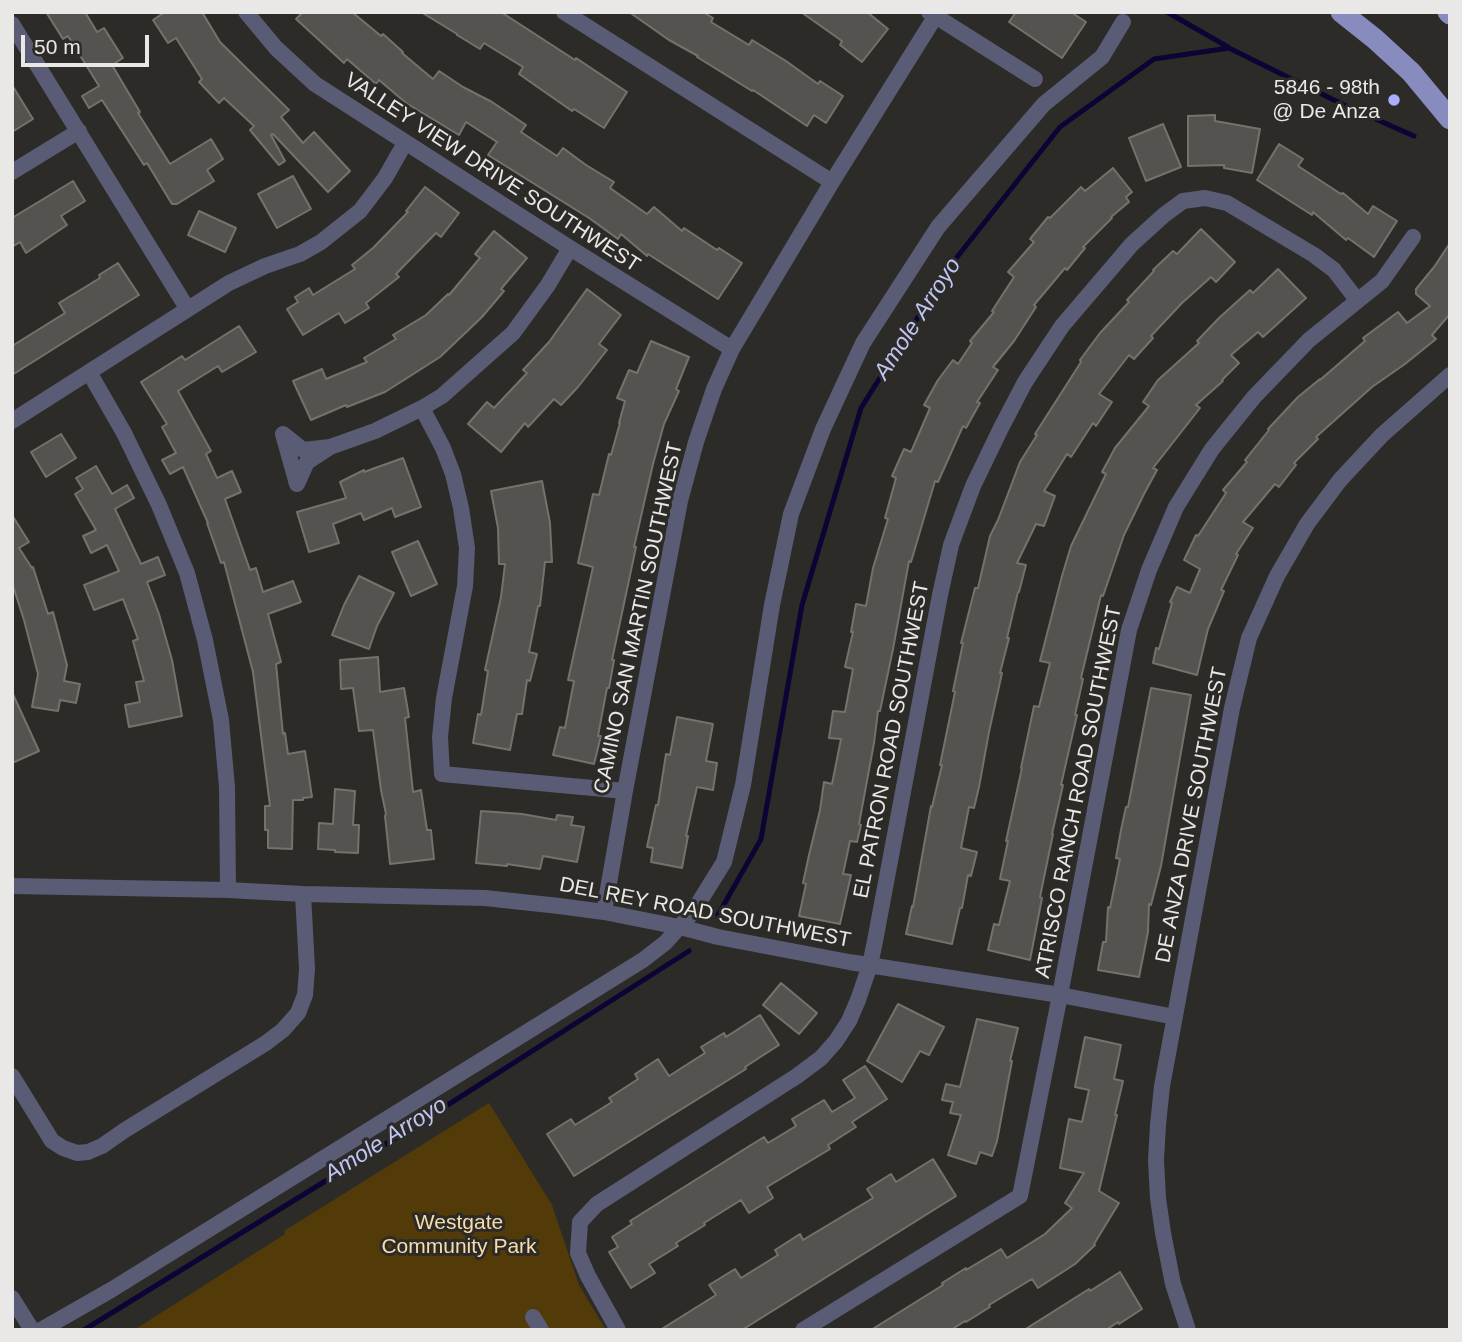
<!DOCTYPE html>
<style>
body{margin:0}
#map{position:relative;width:1462px;height:1342px;overflow:hidden;background:#2c2b27;font-family:Helvetica,sans-serif}
canvas{display:block}
.frame{position:absolute;inset:0;border:14px solid #e9e8e6;pointer-events:none}
.scale{position:absolute;left:21px;top:35px;width:128px;height:32px;box-sizing:border-box;border:4px solid #e9e8e6;border-top:0;padding-left:9px;font-size:21px;line-height:24px;white-space:nowrap;color:#e9e8e6;-webkit-text-stroke:5px #2c2b27;paint-order:stroke}
</style>
<div id="map">
<canvas width="1462" height="1342"></canvas>
<div class="frame"></div>
<div class="scale">50 m</div>
</div>
<script>
const ctx = document.querySelector('canvas').getContext('2d');
ctx.lineJoin = 'round';
function paint(path, color) { ctx.fillStyle = color; ctx.fill(path, 'evenodd'); }
const toPath = rows => new Path2D(rows.map(r => 'M' + r).join(''));
function trace(path, color, width, dash) { ctx.strokeStyle = color; ctx.lineWidth = width; ctx.lineCap = dash ? 'butt' : 'round'; ctx.setLineDash(dash || []); ctx.stroke(path); }
function write(font, color, halo, rows, align = 'center') {
  ctx.font = font + ' Helvetica,sans-serif'; ctx.lineWidth = 6; ctx.setLineDash([]); ctx.textBaseline = 'middle'; ctx.strokeStyle = halo; ctx.fillStyle = color; for (const [text, x, y, turn = 0] of rows) {
    ctx.save(); ctx.translate(x, y); ctx.rotate((+turn || 0) * Math.PI / 180); ctx.textAlign = isNaN(turn) ? turn : align; if (halo) ctx.strokeText(text, 0, 0); ctx.fillText(text, 0, 0); ctx.restore();
  }
}
const green = toPath([
 [489,1103,552,1205,579,1285,606,1330,134,1330,285,1234,284,1231]
]);
const stream = toPath([
 [1167,12,1228,47],
 [718,915,761,839,802,605,861,408,950,266,1060,127,1154,59,1229,48,1346,106,1414,136],
 [84,1330,421,1122,689,951]
]);
const building = toPath([
 [46,12,85,12,97,32,104,28,123,58,112,65,140,112,138,113,170,164,211,139,223,159,207,170,214,181,177,204,172,204,147,163,144,165,102,100,89,108,82,96,99,86,68,36,63,39,46,12],
 [165,12,202,12,220,42,289,110,281,117,303,143,314,132,350,171,328,192,273,134,271,135,285,161,279,165,250,130,254,126,224,98,219,103,199,82,202,79,176,38,168,43,153,20,165,12],
 [303,12,352,12,381,36,383,34,403,52,402,53,433,79,439,71,463,87,492,102,526,125,521,132,557,156,563,148,586,165,614,182,610,188,647,214,654,207,682,231,684,228,717,250,719,248,742,263,718,299,648,254,647,256,621,234,618,239,589,218,488,155,497,142,466,122,459,135,406,103,379,80,376,84,347,59,344,63,296,19,303,12],
 [421,12,501,12,575,60,576,58,627,92,604,128,574,109,572,111,519,74,523,67,484,43,480,49,457,35,457,34,421,12],
 [629,12,703,12,713,18,711,22,749,45,752,40,786,61,818,84,820,81,843,96,826,123,814,115,807,126,753,90,752,91,697,57,698,56,669,40,629,12],
 [801,12,867,12,888,29,862,62,840,45,842,41,801,12],
 [1016,12,1071,12,1086,22,1062,58,1009,22,1016,12],
 [12,85,33,119,12,132,12,85],
 [1215,115,1215,121,1260,129,1252,173,1224,168,1224,165,1188,166,1188,116,1215,115],
 [1163,124,1181,167,1146,181,1129,138,1163,124],
 [1279,144,1303,159,1298,166,1341,194,1343,193,1368,214,1373,206,1397,221,1374,257,1348,238,1346,240,1313,212,1312,215,1257,180,1279,144],
 [1113,168,1132,192,1126,197,1129,202,1111,217,1112,218,1083,247,1085,248,1067,270,1065,268,1034,305,1036,307,1014,341,993,367,998,370,977,402,980,403,966,428,963,426,938,482,935,481,911,562,909,561,893,649,880,711,878,711,874,743,859,824,861,825,857,842,850,841,843,874,851,875,840,924,799,916,806,884,803,883,809,855,820,810,824,782,832,784,841,739,829,738,833,711,845,712,853,669,845,667,853,632,851,632,856,604,866,606,873,568,888,519,885,518,896,478,892,476,904,449,911,452,930,408,924,405,938,380,953,360,958,364,972,343,970,341,994,312,992,311,1014,277,1008,272,1034,242,1030,239,1048,217,1050,218,1081,187,1085,191,1113,168],
 [293,176,311,209,277,228,258,194,293,176],
 [73,181,85,201,61,216,67,225,26,253,20,242,12,247,12,218,73,181],
 [425,187,459,213,441,237,436,233,396,274,399,277,366,303,369,308,345,323,339,313,303,335,287,309,298,302,295,297,309,288,313,295,355,269,352,265,373,248,408,212,406,211,425,187],
 [199,211,236,228,225,252,188,235,199,211],
 [1201,229,1235,262,1216,282,1211,277,1182,303,1151,336,1153,338,1134,359,1129,355,1099,394,1112,402,1096,426,1093,423,1071,457,1067,454,1044,491,1055,496,1044,526,1036,524,1017,563,1026,565,1019,592,1018,592,1007,638,1009,638,1000,673,1002,673,989,732,979,787,974,808,969,807,961,848,977,852,971,876,968,875,962,908,960,908,952,944,906,934,912,906,913,907,931,806,932,807,942,765,940,765,955,692,953,691,963,643,961,643,975,588,978,588,990,536,998,520,1020,462,1037,435,1035,434,1081,362,1080,360,1100,333,1129,302,1127,300,1154,271,1153,270,1173,251,1177,254,1201,229],
 [494,231,527,258,501,289,504,291,482,317,440,357,385,392,347,407,346,405,311,420,293,381,322,369,326,379,367,362,364,358,396,339,393,335,426,315,448,294,449,295,480,258,475,254,494,231],
 [1450,243,1450,314,1432,335,1436,339,1405,364,1372,387,1316,437,1318,439,1294,463,1296,465,1279,487,1275,484,1243,522,1253,528,1236,554,1238,555,1221,590,1224,591,1208,629,1197,675,1153,663,1156,648,1159,649,1172,603,1170,602,1177,587,1190,593,1200,569,1184,560,1196,535,1198,536,1226,493,1223,490,1247,462,1245,460,1269,430,1268,429,1298,397,1320,379,1320,380,1365,341,1363,338,1398,312,1407,323,1430,306,1416,294,1416,289,1434,267,1450,243],
 [118,263,139,295,12,375,12,346,65,313,59,303,100,278,99,275,118,263],
 [1278,269,1306,298,1263,337,1258,332,1231,355,1239,363,1222,380,1223,381,1196,405,1200,408,1153,468,1157,470,1144,494,1124,535,1103,596,1101,595,1081,678,1083,679,1075,715,1077,715,1061,785,1063,785,1052,834,1053,834,1040,897,1042,898,1030,960,988,950,994,924,999,925,1010,881,1000,879,1008,841,1006,841,1022,768,1021,768,1034,706,1039,707,1050,663,1040,661,1062,576,1071,546,1106,474,1102,472,1115,448,1149,406,1143,402,1158,380,1199,343,1197,341,1219,318,1250,290,1253,293,1278,269],
 [587,289,621,315,599,344,607,350,578,387,561,405,554,399,528,427,525,423,501,452,468,424,487,402,494,408,527,373,523,370,549,342,587,289],
 [239,326,256,352,222,372,218,366,178,391,211,451,206,454,217,478,232,471,241,492,225,499,250,570,256,568,263,592,293,581,301,602,268,614,281,662,276,664,283,734,285,733,288,754,305,751,312,797,303,798,303,800,293,800,292,849,268,848,268,830,265,830,265,806,270,806,253,672,224,562,221,563,207,523,208,523,183,467,170,474,162,460,176,453,162,427,167,424,141,382,182,356,185,360,239,326],
 [651,341,689,357,676,389,679,391,664,424,653,464,634,547,636,547,612,660,614,660,609,688,607,688,598,736,601,736,594,764,553,755,560,727,565,728,574,681,568,680,593,567,578,563,593,494,599,495,609,454,611,455,620,423,619,423,625,401,617,398,629,370,637,373,651,341],
 [61,434,76,458,46,477,31,452,61,434],
 [403,458,421,507,395,517,392,508,364,520,361,513,333,524,339,543,309,552,297,512,346,498,340,482,364,470,364,472,403,458],
 [96,466,112,494,127,485,134,498,115,509,141,564,158,557,165,575,147,582,159,614,172,660,182,716,129,727,125,705,140,702,136,682,144,681,133,641,138,639,123,599,94,610,84,585,119,571,107,545,91,553,83,536,96,530,75,494,83,489,76,478,96,466],
 [542,481,550,523,552,562,545,562,540,606,538,606,529,652,537,654,530,681,527,680,522,714,517,714,510,750,473,743,478,714,481,715,488,671,485,670,501,597,505,564,499,564,498,528,491,491,542,481],
 [12,515,29,542,19,548,32,568,33,567,48,614,53,612,67,665,64,681,80,684,76,703,60,700,58,711,32,707,38,674,24,620,12,583,12,515],
 [418,541,437,584,411,596,392,552,418,541],
 [359,576,394,593,377,626,369,649,332,635,344,605,359,576],
 [378,657,380,692,404,688,409,717,405,718,413,792,421,790,427,830,431,830,434,859,390,864,385,816,386,814,381,790,373,730,359,731,353,688,341,689,340,660,378,657],
 [1151,688,1191,695,1161,866,1151,905,1149,904,1148,932,1139,977,1098,970,1103,942,1106,942,1108,907,1110,908,1120,859,1116,858,1121,830,1126,807,1128,807,1151,688],
 [12,692,39,751,12,763,12,692],
 [677,717,713,724,706,761,717,763,713,790,697,787,686,836,688,836,682,868,651,862,653,848,647,847,656,805,658,805,666,754,670,755,677,717],
 [335,789,355,791,353,825,359,825,358,853,335,852,335,850,318,849,319,823,333,824,335,789],
 [481,811,522,814,556,820,557,815,573,817,571,825,584,827,577,862,543,856,540,869,507,864,507,866,476,863,481,811],
 [781,983,817,1013,799,1034,763,1005,781,983],
 [898,1004,944,1027,929,1055,920,1051,902,1082,867,1061,898,1004],
 [760,1015,779,1045,745,1067,746,1069,574,1176,547,1134,571,1119,575,1125,612,1102,609,1098,638,1079,635,1074,658,1059,669,1076,705,1053,701,1047,724,1033,726,1037,760,1015],
 [977,1019,1018,1028,1010,1061,1012,1061,997,1141,992,1156,980,1152,976,1164,948,1155,961,1115,950,1113,953,1102,942,1100,946,1084,960,1087,977,1019],
 [1085,1037,1121,1045,1114,1079,1123,1081,1115,1115,1117,1115,1099,1191,1119,1203,1094,1244,1095,1245,1075,1264,1038,1288,1032,1279,989,1305,990,1307,966,1322,965,1321,951,1330,871,1330,943,1285,942,1283,966,1268,966,1270,1001,1249,1007,1258,1045,1234,1072,1208,1065,1203,1084,1173,1060,1168,1069,1119,1082,1122,1089,1090,1075,1087,1085,1037],
 [865,1066,887,1099,852,1122,856,1127,828,1145,830,1149,767,1187,773,1198,749,1213,741,1200,704,1223,705,1225,676,1243,678,1246,649,1264,655,1273,631,1288,609,1252,618,1247,612,1237,632,1224,630,1221,743,1150,764,1137,768,1143,796,1126,792,1119,824,1100,832,1112,855,1098,843,1080,865,1066],
 [933,1159,956,1196,742,1330,660,1330,716,1295,709,1285,735,1269,741,1278,778,1255,775,1250,800,1234,803,1240,873,1198,867,1189,891,1174,896,1182,933,1159],
 [1120,1272,1142,1309,1119,1324,1118,1322,1106,1330,1024,1330,1089,1289,1090,1291,1120,1272]
]);
const minor = toPath([
 [246,12,276,48,315,84,570,248,732,349],
 [564,12,832,182],
 [929,12,1035,79],
 [12,24,187,308],
 [12,172,79,131],
 [89,372,124,433,159,505,187,573,205,640,221,720,227,787,228,890],
 [422,408,443,448,453,474,461,508,467,548,465,586,444,698,440,737,442,774,625,791],
 [12,421,229,283,265,266,300,254,321,242,360,211,385,178,405,143],
 [330,447,303,450,283,434,297,484,307,462,330,447,375,431,422,408,442,396,513,333,548,285,570,248],
 [12,886,228,890,303,894,485,898,559,906,604,912,684,928,718,937,849,962,1060,995,1175,1017],
 [604,912,625,791,680,501,696,442,714,389,732,349,832,182,935,17],
 [12,1076,52,1141,63,1148,77,1153,88,1152,102,1146,125,1130,266,1043,283,1030,298,1013,305,995,307,969,303,894],
 [12,1298,32,1330],
 [533,1317,541,1330],
 [41,1330,111,1290,643,960,665,943,693,912,724,862,743,785,772,605,791,514,823,429,863,343,938,227,1044,104,1102,57,1123,22],
 [618,1330,588,1276,578,1253,580,1222,597,1204,797,1076,821,1058,836,1041,849,1021,858,1000,870,965,875,941,940,595,951,545,973,486,1001,428,1025,382,1062,326,1132,244,1164,215,1183,201,1205,198,1227,203,1314,255,1334,270,1357,300],
 [803,1330,1020,1196,1060,995,1129,630,1149,570,1176,507,1212,449,1254,397,1309,340,1382,281,1413,237],
 [1188,1330,1173,1284,1163,1233,1158,1198,1156,1160,1158,1125,1162,1086,1232,708,1249,638,1277,576,1307,524,1340,480,1382,435,1450,375]
]);
const major = toPath([
 [1341,12,1375,39,1411,72,1450,119],
 [1448,12,1450,14]
]);
const markers = [
 [1394,100,7,"#abaffb"]
];
const poiNames = [
 ["5846 - 98th",1380,88],
 ["@ De Anza",1380,112]
];
const streetNames = [
 ["VALLEY VIEW DRIVE SOUTHWEST",492,173,33],
 ["CAMINO SAN MARTIN SOUTHWEST",639,618,-78],
 ["EL PATRON ROAD SOUTHWEST",892,740,-79],
 ["ATRISCO RANCH ROAD SOUTHWEST",1079,792,-79],
 ["DE ANZA DRIVE SOUTHWEST",1192,815,-79],
 ["DEL REY ROAD SOUTHWEST",705,913,11]
];
const parkNames = [
 ["Westgate",459,1223],
 ["Community Park",459,1247]
];
const waterNames = [
 ["Amole Arroyo",918,319,-57],
 ["Amole Arroyo",386,1140,-32]
];
paint(green, '#523b08');
trace(stream, '#0c0434', 5);
paint(building, '#55534f');
trace(building, '#75726e', 2);
trace(minor, '#595c74', 16);
trace(major, '#878bbd', 21);
for (const [x, y, r, color] of markers) { const dot = new Path2D(); dot.arc(x, y, r, 0, 2 * Math.PI); ctx.fillStyle = color; ctx.fill(dot); trace(dot, '#2c2b27', 2.5); }
write('21px', '#e9e8e6', '#2c2b27', poiNames, 'right');
write('21px', '#e9e8e6', '#2c2b27', streetNames);
write('21px', '#f8ddac', '#2c2b27', parkNames);
write('italic 23px', '#c0c5f7', '#2c2b27', waterNames);
</script>
